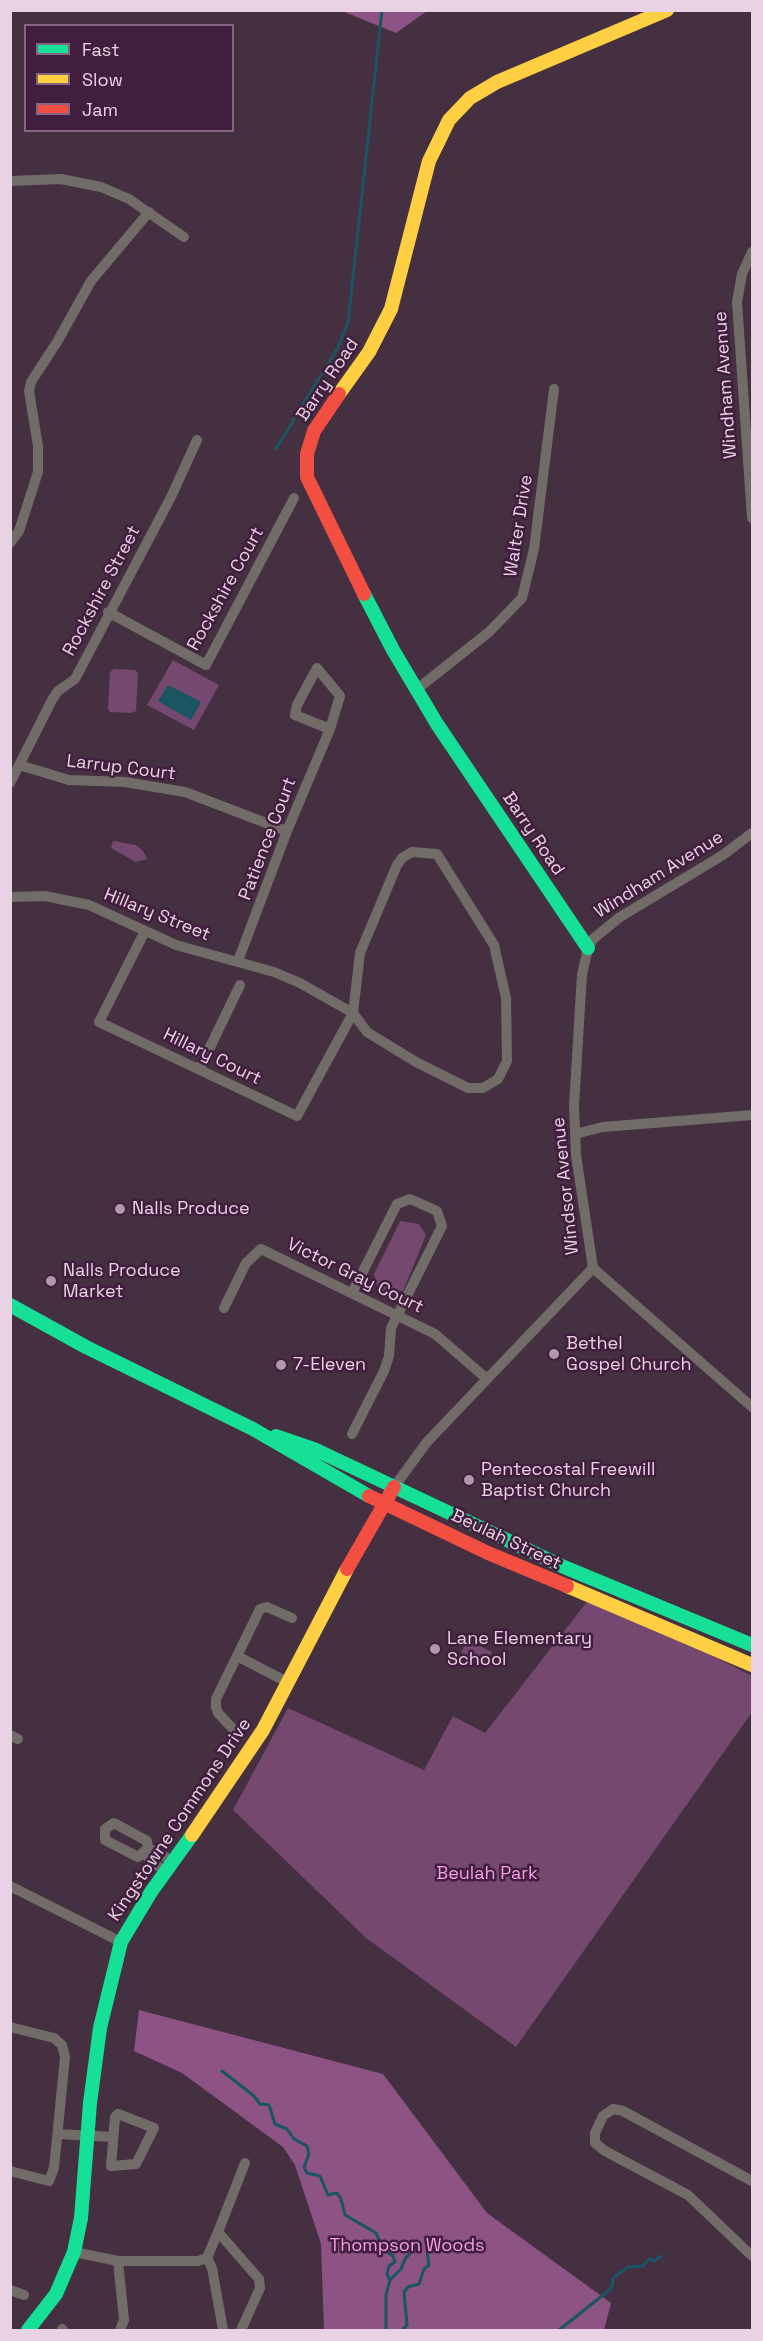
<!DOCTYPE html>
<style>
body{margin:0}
#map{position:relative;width:763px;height:2341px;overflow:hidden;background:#443041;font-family:"Space Grotesk",sans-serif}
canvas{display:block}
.frame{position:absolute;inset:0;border:12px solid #e8d2e4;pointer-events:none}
.legend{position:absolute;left:24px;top:24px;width:210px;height:108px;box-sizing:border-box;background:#411e3d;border:2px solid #846680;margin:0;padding:8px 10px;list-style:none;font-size:18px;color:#e8d2e4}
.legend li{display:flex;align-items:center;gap:12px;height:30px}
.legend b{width:30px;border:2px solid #846680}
</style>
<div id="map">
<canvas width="763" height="2341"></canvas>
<div class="frame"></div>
<ul class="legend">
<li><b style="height:8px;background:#16e098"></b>Fast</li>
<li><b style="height:8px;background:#ffcf43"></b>Slow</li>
<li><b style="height:8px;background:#f24e42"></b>Jam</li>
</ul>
</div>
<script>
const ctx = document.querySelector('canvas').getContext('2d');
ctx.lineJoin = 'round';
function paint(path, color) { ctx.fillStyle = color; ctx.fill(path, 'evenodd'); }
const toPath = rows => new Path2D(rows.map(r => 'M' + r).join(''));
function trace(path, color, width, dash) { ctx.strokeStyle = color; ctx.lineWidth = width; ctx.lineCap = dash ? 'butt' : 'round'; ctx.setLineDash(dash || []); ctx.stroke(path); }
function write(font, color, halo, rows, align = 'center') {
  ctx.font = font + ' "Space Grotesk",sans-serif'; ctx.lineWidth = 5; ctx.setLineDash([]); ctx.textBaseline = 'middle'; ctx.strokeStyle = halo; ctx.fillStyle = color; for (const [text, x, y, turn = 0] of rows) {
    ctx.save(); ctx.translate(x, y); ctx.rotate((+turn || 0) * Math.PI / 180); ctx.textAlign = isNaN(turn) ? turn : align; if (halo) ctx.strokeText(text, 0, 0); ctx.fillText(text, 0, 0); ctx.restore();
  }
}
const green = toPath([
 [173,660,219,685,194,730,147,705],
 [114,669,135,670,138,673,136,711,131,713,110,712,108,709,110,672],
 [113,841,136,845,143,851,147,859,136,862,111,848],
 [400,1221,419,1224,426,1235,403,1291,389,1290,383,1294,379,1292,374,1274],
 [593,1594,752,1676,752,1712,516,2047,366,1938,233,1810,288,1708,424,1770,453,1716,485,1733],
 [467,1640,492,1652,485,1666,461,1653]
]);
const forest = toPath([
 [342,11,427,10,427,11,396,33],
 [139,2010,383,2074,487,2213,611,2303,604,2330,324,2330,321,2244,295,2165,283,2147,182,2073,134,2051]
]);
const water = toPath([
 [168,685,201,702,191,720,158,701]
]);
const stream = toPath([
 [276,449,337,349,348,323,382,10],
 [222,2071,254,2096,260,2104,269,2105,275,2124,287,2129,294,2139,307,2146,309,2154,304,2167,307,2173,320,2176,328,2195,337,2193,341,2199,345,2215,376,2233,382,2248,393,2256,395,2262,389,2266,387,2274,390,2280],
 [386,2330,386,2295,390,2280,401,2269,405,2259,417,2245],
 [402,2330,407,2325,404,2292,408,2287,419,2284,424,2269,429,2265,427,2251],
 [559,2330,607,2292,612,2287,613,2278,628,2267,643,2266,649,2259,654,2261,661,2256]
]);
const street = toPath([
 [10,181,61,179,101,187,129,199,184,237],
 [752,252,742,274,737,302,752,518],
 [10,543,19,531,38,472,38,446,29,391,31,382,57,342,91,281,149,212],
 [108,612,206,665,294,498],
 [317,668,340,696,330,729,295,715,297,705,317,668],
 [416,690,489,632,522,598,534,549,554,389],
 [19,765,69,780,125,782,185,792,287,831],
 [10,783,52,700,58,691,75,679,171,497,197,440],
 [412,852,437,854,494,945,506,998,507,1061,498,1079,483,1088,468,1088,416,1062,367,1032,353,1013,360,953,397,865,402,858,412,852],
 [10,897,45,896,89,905,176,945,274,972,300,983,353,1013,297,1116,99,1022,145,931],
 [238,961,287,831,330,729],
 [200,1068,240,985],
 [575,1134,603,1127,752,1115],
 [593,1268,752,1407],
 [352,1293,397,1204,410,1199,437,1211,442,1226,391,1328,389,1356,384,1371,352,1434],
 [224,1308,246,1263,261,1249,435,1334,487,1379],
 [394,1487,427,1442,593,1268,576,1155,574,1105,582,975,588,948,593,939,620,917,723,855,752,833],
 [289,1683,237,1656,260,1609,267,1607,292,1618],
 [235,1731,218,1713,216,1707,216,1699,237,1656],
 [10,1735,18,1739],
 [148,1848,138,1857,105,1840,105,1829,114,1823,147,1841,148,1848,173,1861],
 [144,1854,165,1872],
 [10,1886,121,1942],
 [10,2027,54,2038,62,2045,65,2057,54,2168,49,2181,10,2171],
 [118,2114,154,2128,136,2164,111,2166,115,2117,118,2114],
 [58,2134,112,2137],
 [752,2181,623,2111,613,2109,603,2116,595,2133,595,2143,605,2151,688,2195,752,2256],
 [74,2252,118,2261,198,2261,207,2258,212,2268,223,2330],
 [207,2258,218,2232],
 [118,2261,124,2320,120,2330],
 [10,2290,24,2295],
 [62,2329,63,2330],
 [241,2330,260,2288,259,2279,218,2232,245,2163]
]);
const fast = toPath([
 [364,594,393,650,437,724,588,948],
 [10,1305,86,1347,253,1429,369,1496],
 [276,1436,314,1449,564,1567,752,1645],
 [28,2330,56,2294,74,2252,81,2218,90,2103,100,2028,121,1942,151,1892,192,1835]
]);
const slow = toPath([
 [339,394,369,352,391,309,429,161,449,120,470,98,497,82,667,10],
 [567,1586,752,1665],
 [192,1835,263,1730,347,1569]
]);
const jam = toPath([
 [339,394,314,431,307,454,307,477,364,594],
 [369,1496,488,1553,567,1586],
 [347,1569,394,1487]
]);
const markers = [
 [120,1209,6,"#af99ab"],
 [51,1281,6,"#af99ab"],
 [554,1354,6,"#af99ab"],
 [281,1365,6,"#af99ab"],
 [469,1480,6,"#af99ab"],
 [435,1649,6,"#af99ab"]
];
const streetNames = [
 ["Barry Road",328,380,-56],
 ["Windham Avenue",726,385,-94],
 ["Walter Drive",519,526,-81],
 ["Rockshire Court",226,589,-61],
 ["Rockshire Street",102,591,-62],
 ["Larrup Court",121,768,7],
 ["Barry Road",533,834,56],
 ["Patience Court",268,839,-69],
 ["Windham Avenue",659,875,-32],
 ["Hillary Street",157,915,22],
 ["Hillary Court",212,1057,26],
 ["Windsor Avenue",566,1186,-96],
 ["Victor Gray Court",355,1276,26],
 ["Beulah Street",506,1540,25],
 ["Kingstowne Commons Drive",180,1820,-56]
];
const poiNames = [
 ["Nalls Produce",132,1209],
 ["Nalls Produce",63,1271],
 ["Market",63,1292],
 ["Bethel",566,1344],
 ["Gospel Church",566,1365],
 ["7-Eleven",293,1365],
 ["Pentecostal Freewill",481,1470],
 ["Baptist Church",481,1491],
 ["Lane Elementary",447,1639],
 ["School",447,1660]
];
const parkNames = [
 ["Beulah Park",487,1874],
 ["Thompson Woods",407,2246]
];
paint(green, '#74486f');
paint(forest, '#8d5385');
paint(water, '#1a5562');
trace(stream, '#1a5562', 3);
trace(street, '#726c69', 10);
trace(fast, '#16e098', 14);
trace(slow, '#ffcf43', 14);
trace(jam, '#f24e42', 14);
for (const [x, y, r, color] of markers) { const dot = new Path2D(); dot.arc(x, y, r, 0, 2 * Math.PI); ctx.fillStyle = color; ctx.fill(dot); trace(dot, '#411e3d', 2); }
write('18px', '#e8d2e4', '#411e3d', streetNames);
write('18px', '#e8d2e4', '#411e3d', poiNames, 'left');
write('18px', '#f89feb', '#411e3d', parkNames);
</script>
